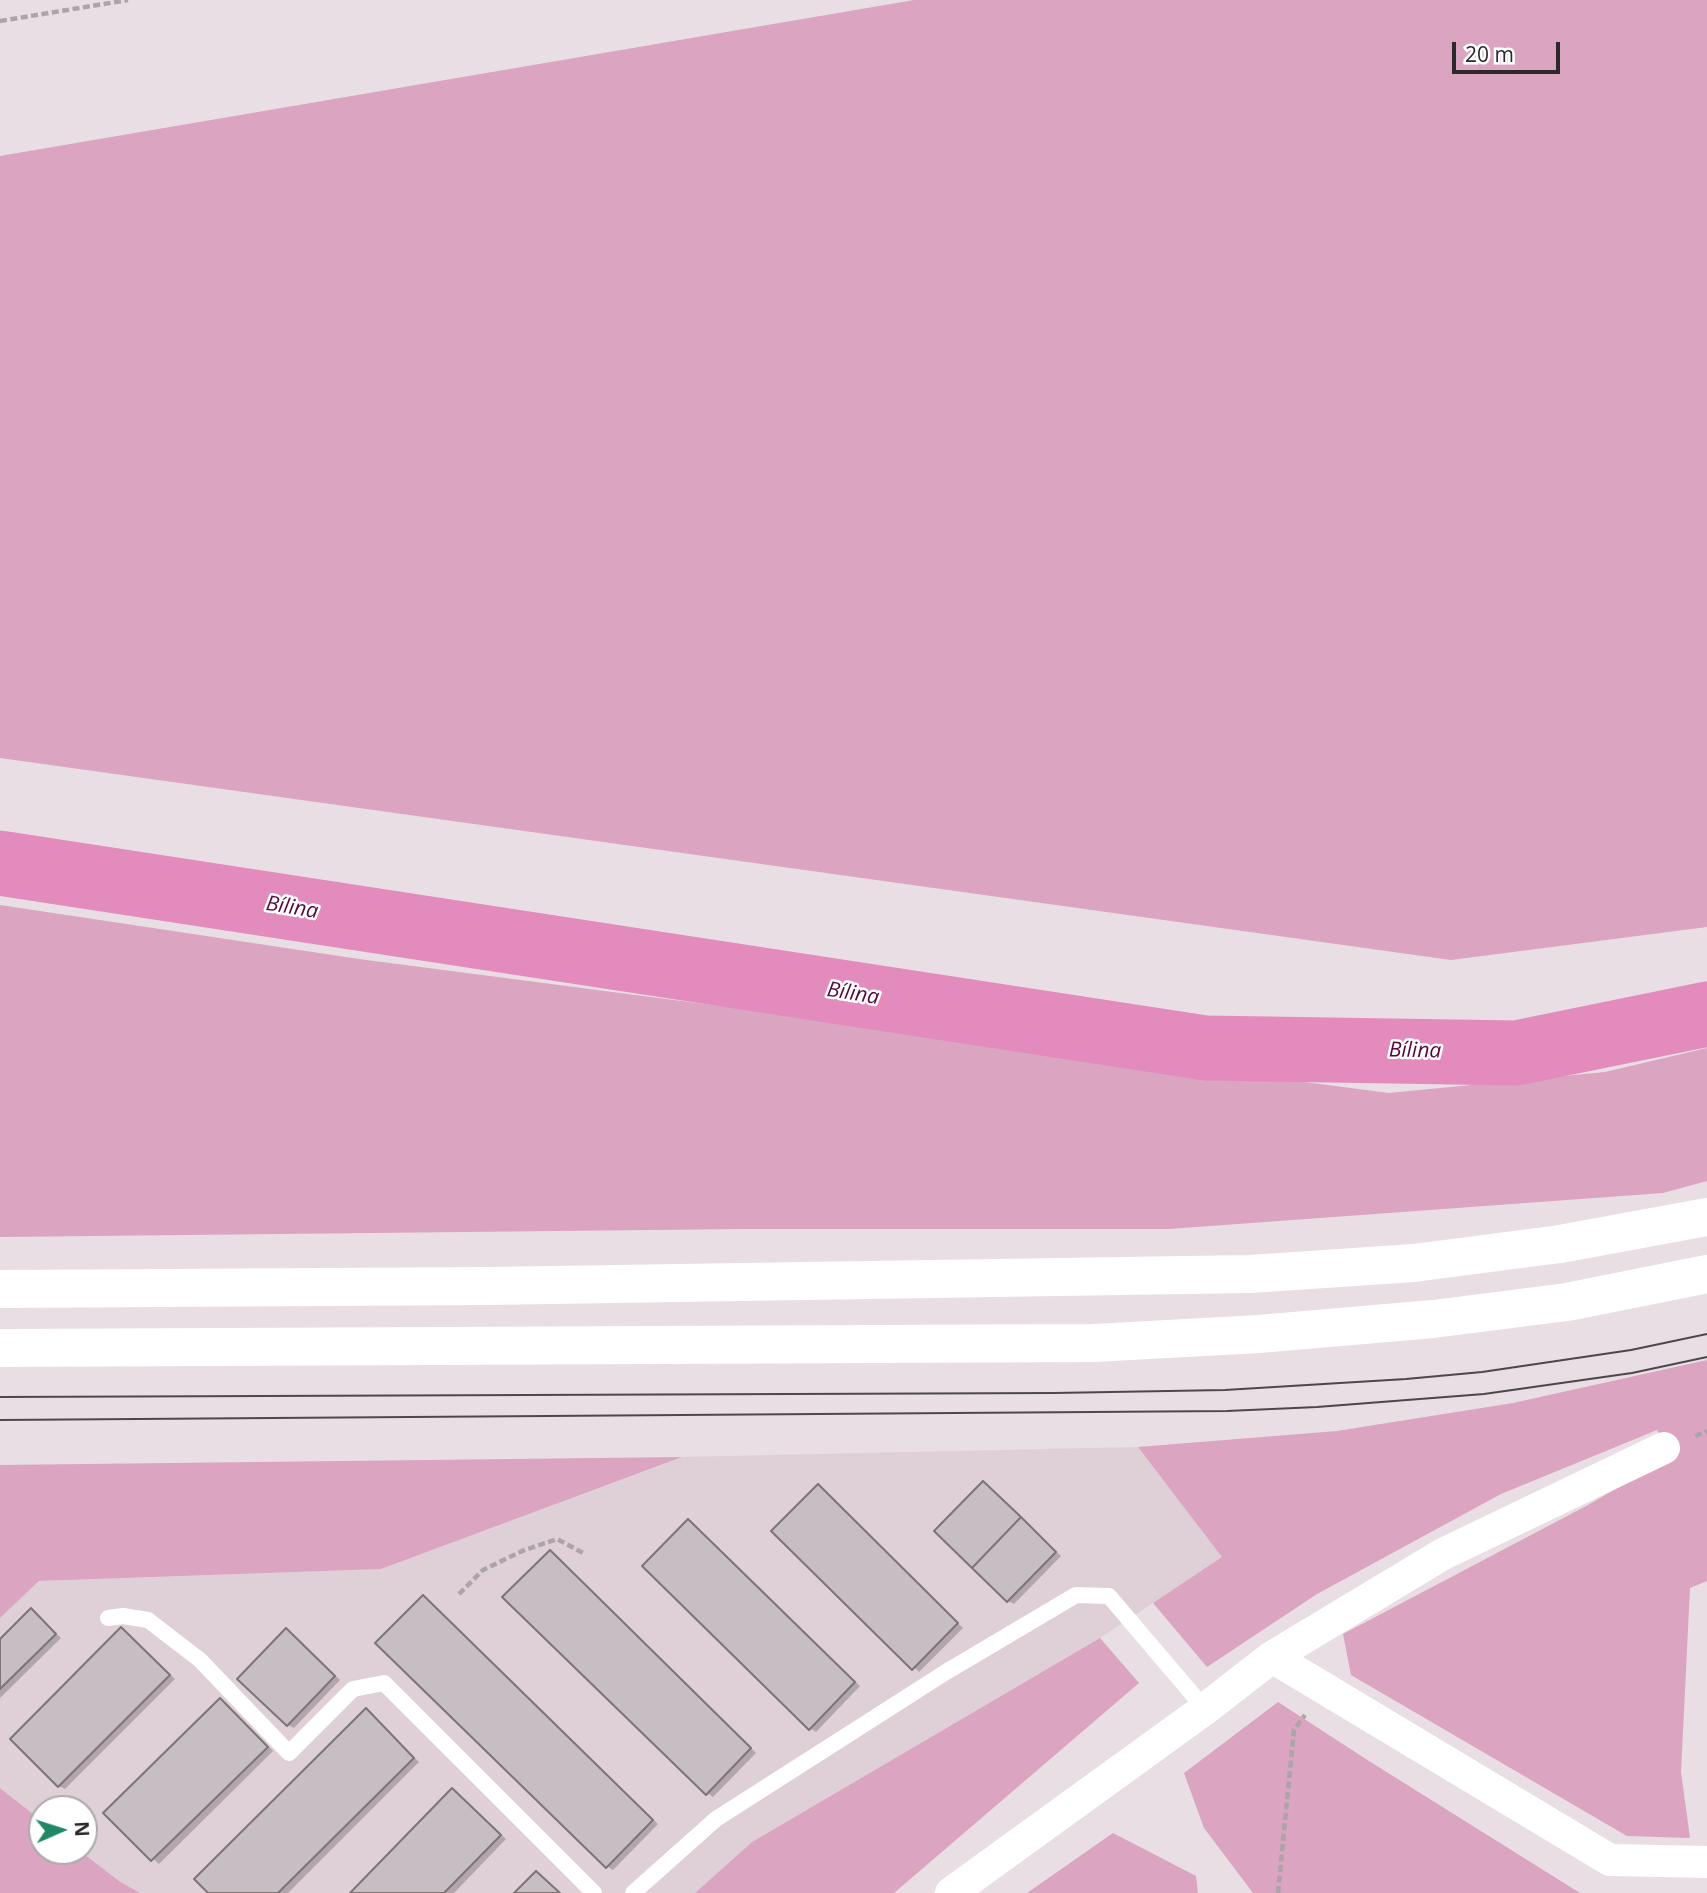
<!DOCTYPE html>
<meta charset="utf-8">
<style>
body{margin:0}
#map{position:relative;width:1707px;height:1893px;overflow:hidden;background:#e8dee3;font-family:"Open Sans",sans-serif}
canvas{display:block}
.north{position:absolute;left:28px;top:1795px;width:70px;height:70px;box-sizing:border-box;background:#fff;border:2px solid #aba9aa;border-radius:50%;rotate:87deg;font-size:19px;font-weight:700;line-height:28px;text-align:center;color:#2c292b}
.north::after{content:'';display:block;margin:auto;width:24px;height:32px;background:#1f8966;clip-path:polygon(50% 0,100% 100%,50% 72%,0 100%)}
.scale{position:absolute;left:1452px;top:42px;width:108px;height:32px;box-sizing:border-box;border:4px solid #2c292b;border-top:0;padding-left:9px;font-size:21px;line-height:24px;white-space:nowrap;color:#2c292b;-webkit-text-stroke:5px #fff;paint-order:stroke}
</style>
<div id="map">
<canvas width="1707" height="1893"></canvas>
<div class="north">N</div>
<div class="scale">20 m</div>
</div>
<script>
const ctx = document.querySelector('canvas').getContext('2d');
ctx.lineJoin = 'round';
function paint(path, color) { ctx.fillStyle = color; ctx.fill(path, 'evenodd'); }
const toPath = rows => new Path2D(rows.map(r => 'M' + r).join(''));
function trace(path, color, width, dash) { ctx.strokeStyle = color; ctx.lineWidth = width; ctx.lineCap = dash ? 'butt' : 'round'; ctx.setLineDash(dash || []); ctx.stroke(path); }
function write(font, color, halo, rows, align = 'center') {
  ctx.font = font + ' "Open Sans",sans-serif'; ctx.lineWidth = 5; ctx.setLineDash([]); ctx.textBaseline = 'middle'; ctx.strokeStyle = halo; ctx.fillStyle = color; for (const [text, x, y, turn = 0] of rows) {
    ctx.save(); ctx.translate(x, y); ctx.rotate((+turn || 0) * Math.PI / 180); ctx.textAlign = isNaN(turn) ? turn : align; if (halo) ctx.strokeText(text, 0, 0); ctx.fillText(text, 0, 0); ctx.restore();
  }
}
const built = toPath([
 [1138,1447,1223,1557,1100,1638,752,1842,695,1893,140,1893,119,1881,80,1851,84,1851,84,1809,42,1809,42,1821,0,1788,0,1618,39,1581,381,1569,682,1457]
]);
const green = toPath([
 [914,0,1707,0,1707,927,1451,960,0,758,0,156],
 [0,905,359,959,1389,1093,1605,1072,1707,1048,1707,1181,1663,1193,1169,1229,743,1229,0,1237],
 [1707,1360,1707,1581,1690,1588,1681,1772,1690,1838,1627,1836,1351,1675,1343,1634,1588,1505,1672,1456,1657,1430,1501,1494,1317,1594,1207,1667,1153,1603,1222,1557,1138,1447,1337,1431,1513,1403],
 [682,1457,381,1569,39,1581,0,1618,0,1465],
 [1100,1638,1139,1683,894,1893,695,1893,752,1842],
 [1278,1702,1369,1761,1580,1893,1253,1893,1204,1828,1184,1773],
 [0,1788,42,1821,42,1851,80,1851,119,1881,140,1893,0,1893],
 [1113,1833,1196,1876,1198,1893,1027,1893]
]);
const shadow = toPath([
 [983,1483,1061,1556,1014,1604,1008,1601],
 [818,1486,963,1628,919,1672,774,1531],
 [688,1521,860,1686,816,1732,810,1728],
 [550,1552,556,1555,756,1753,713,1797,707,1793],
 [423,1597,658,1824,613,1870,607,1866],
 [31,1610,61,1638,0,1698,0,1641],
 [122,1629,175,1679,65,1789,59,1786],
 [292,1634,340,1680,294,1728,288,1725],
 [221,1700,227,1704,273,1751,159,1864,106,1813],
 [366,1711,419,1762,288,1893,211,1893],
 [453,1790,506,1839,454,1893,353,1893]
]);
const river = toPath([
 [0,863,1206,1048,1516,1053,1707,1014]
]);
const building = toPath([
 [983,1481,1021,1517,972,1568,934,1531,983,1481],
 [818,1484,958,1623,912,1670,771,1531,818,1484],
 [1021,1517,1056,1552,1007,1602,972,1568,1021,1517],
 [688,1519,855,1682,809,1730,642,1566,688,1519],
 [550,1550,751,1748,706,1795,502,1597,550,1550],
 [423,1595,653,1820,606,1868,375,1643,423,1595],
 [31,1608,56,1634,0,1689,0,1639,31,1608],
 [121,1627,170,1675,58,1787,10,1739,121,1627],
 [286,1628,335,1676,287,1726,237,1679,286,1628],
 [220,1698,268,1747,151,1861,103,1813,220,1698],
 [366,1708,414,1758,278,1893,208,1893,194,1879,366,1708],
 [452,1788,501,1835,444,1893,350,1893,452,1788],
 [536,1871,560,1893,514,1893,536,1871]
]);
const path = toPath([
 [0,21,128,0],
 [1695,1436,1707,1431],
 [459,1594,483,1570,522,1551,557,1539,585,1554],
 [1278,1893,1294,1730,1305,1715]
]);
const service = toPath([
 [108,1618,123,1616,148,1620,200,1660,289,1753,353,1689,384,1683,594,1893],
 [633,1893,716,1819,946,1672,1076,1595,1109,1596,1205,1709]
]);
const minor = toPath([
 [1272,1657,1610,1860,1707,1862],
 [951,1893,1205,1709,1272,1657,1443,1554,1664,1448]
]);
const trunk = toPath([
 [0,1289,487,1286,1250,1274,1414,1263,1560,1244,1707,1217],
 [0,1348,1094,1343,1259,1334,1433,1319,1567,1302,1707,1274]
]);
const tram = toPath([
 [0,1397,1054,1393,1225,1390,1406,1379,1482,1372,1631,1350,1707,1334],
 [0,1420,1227,1411,1317,1407,1484,1394,1632,1373,1707,1357]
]);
const waterNames = [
 ["Bílina",292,908,9],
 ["Bílina",853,994,9],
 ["Bílina",1415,1051,1]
];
paint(built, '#dfcfd7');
paint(green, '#dba4c1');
paint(shadow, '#0003');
trace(river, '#e28bbc', 65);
paint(building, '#c7bec3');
trace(building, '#7d7478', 2);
trace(path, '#aba4a8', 4.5, [7, 3.5]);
trace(service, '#fff', 16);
trace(minor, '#fff', 32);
trace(trunk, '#fff', 38);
trace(tram, '#4c484a', 2);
write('italic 21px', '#56073c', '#fff', waterNames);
</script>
